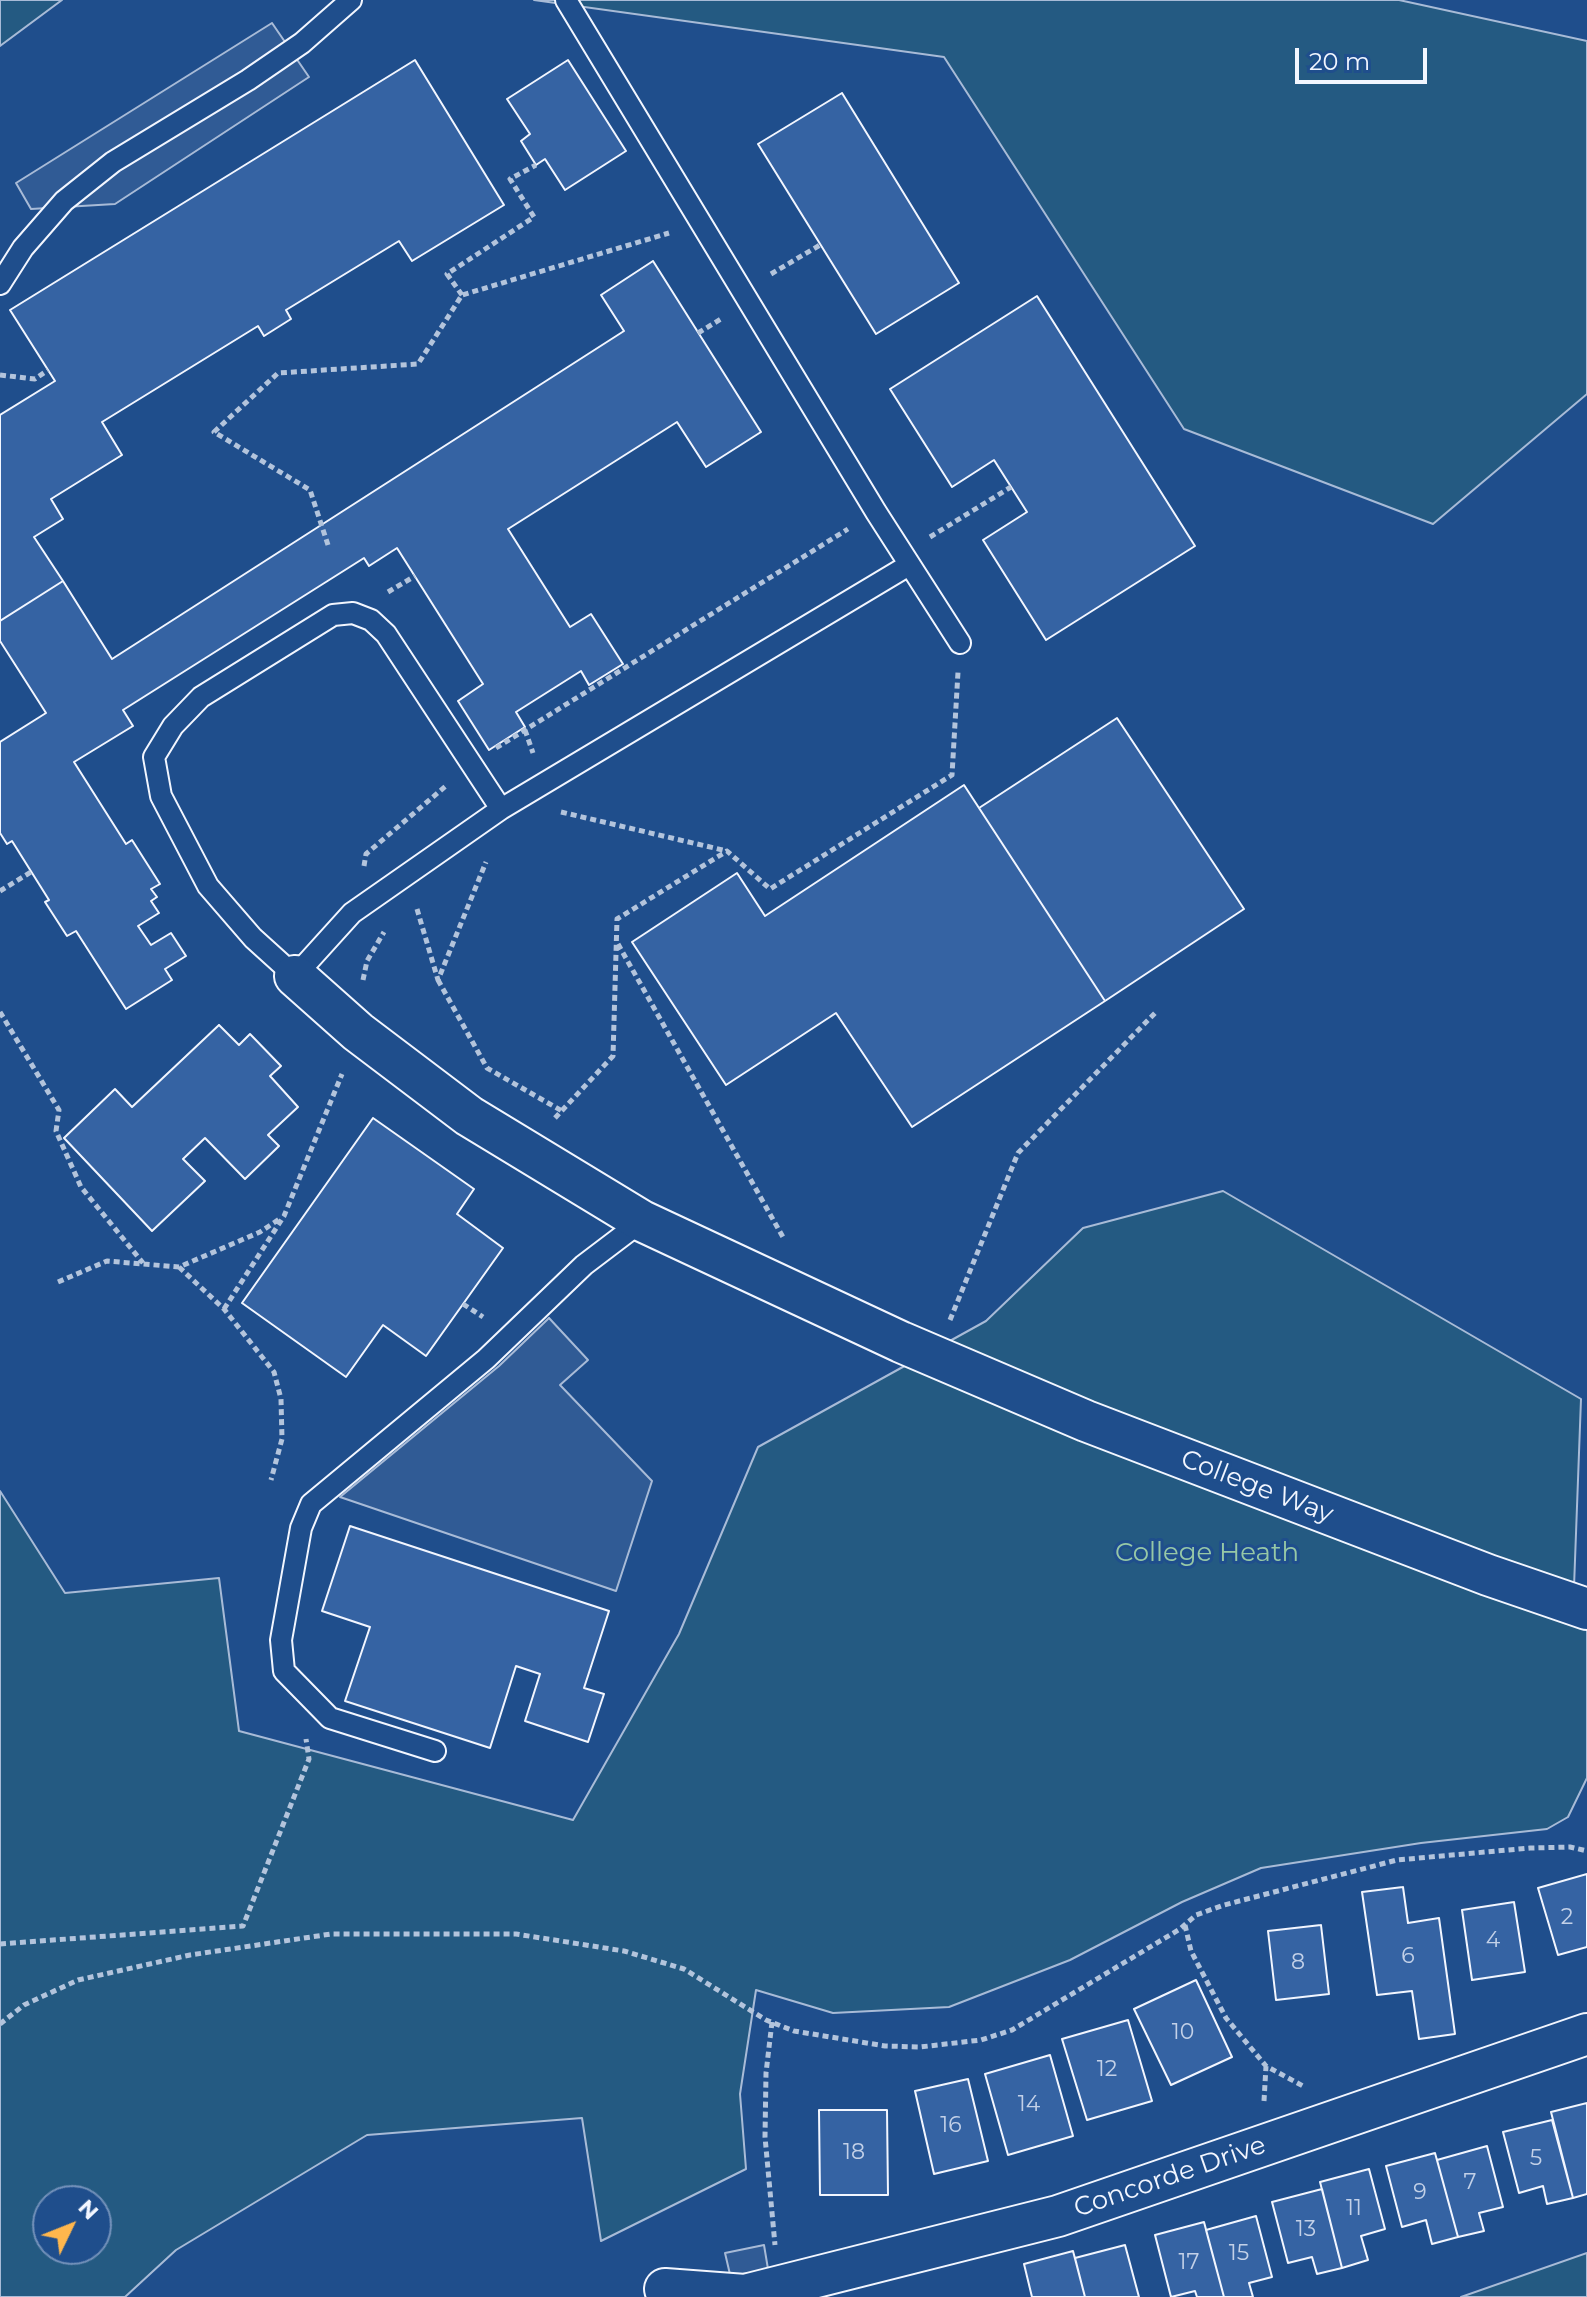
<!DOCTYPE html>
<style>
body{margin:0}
#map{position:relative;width:1587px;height:2297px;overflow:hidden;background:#1f4e8c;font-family:Montserrat,sans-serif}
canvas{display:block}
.north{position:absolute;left:32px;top:2185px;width:80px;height:80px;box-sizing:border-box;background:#1f4e8c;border:2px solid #7391ba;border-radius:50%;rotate:47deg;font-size:22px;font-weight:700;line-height:32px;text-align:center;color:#f2f6ff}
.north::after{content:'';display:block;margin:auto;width:28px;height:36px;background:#ffb74d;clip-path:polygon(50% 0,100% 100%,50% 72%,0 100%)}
.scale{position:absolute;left:1295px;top:48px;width:132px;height:36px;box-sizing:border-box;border:4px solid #f2f6ff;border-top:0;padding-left:10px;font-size:24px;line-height:28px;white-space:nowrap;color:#f2f6ff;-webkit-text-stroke:6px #1f4e8c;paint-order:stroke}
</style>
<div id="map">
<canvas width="1587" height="2297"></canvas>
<div class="north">N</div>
<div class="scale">20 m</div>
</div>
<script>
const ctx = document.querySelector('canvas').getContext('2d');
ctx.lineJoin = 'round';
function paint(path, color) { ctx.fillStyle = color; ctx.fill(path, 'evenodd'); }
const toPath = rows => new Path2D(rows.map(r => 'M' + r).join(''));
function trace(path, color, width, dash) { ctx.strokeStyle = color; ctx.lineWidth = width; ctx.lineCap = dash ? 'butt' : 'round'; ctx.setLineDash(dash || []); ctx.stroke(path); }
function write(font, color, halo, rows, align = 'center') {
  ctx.font = font + ' Montserrat,sans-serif'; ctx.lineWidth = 6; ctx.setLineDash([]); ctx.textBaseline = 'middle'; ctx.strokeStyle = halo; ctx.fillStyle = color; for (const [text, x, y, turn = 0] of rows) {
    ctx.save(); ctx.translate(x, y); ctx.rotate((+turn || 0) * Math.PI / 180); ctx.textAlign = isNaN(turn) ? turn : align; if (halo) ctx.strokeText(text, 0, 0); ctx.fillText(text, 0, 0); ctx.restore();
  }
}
const green = toPath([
 [0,0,62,0,0,46,0,0],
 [534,0,1399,0,1587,41,1587,394,1433,524,1184,429,944,57,534,0],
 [1223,1191,1581,1399,1574,1587,1587,1595,1587,1778,1568,1817,1547,1829,1421,1843,1261,1868,1182,1902,1070,1960,949,2007,833,2013,756,1990,740,2094,746,2169,601,2241,582,2118,367,2135,176,2250,125,2297,0,2297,0,1491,65,1593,219,1578,239,1731,573,1820,679,1634,758,1447,986,1321,1083,1228,1223,1191],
 [48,2201,96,2201,96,2249,48,2249,48,2201],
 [1587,2253,1587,2297,1461,2297,1587,2253]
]);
const parking = toPath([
 [272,23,309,77,115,204,31,209,16,183,272,23],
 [549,1318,588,1360,560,1385,652,1481,616,1591,340,1497,499,1366,549,1318],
 [764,2245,769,2275,732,2283,725,2253,764,2245]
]);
const building = toPath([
 [415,60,504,205,412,261,399,241,286,310,291,319,264,336,258,326,102,422,122,455,51,499,63,519,34,537,63,581,0,621,0,415,55,381,10,310,415,60],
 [568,60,626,151,565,190,545,159,536,165,521,141,530,134,507,99,568,60],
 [842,93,959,283,876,334,758,144,842,93],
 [653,261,761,432,706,467,677,422,508,529,570,627,591,614,623,664,589,685,581,671,516,712,525,727,489,750,458,701,483,684,397,548,369,566,364,558,123,710,133,726,74,762,126,844,132,840,160,884,151,889,157,897,151,901,159,913,138,926,151,945,171,933,186,956,165,969,172,980,126,1009,76,931,67,936,45,902,49,900,12,841,7,844,0,833,0,742,46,713,0,641,0,621,63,581,112,659,624,331,601,295,653,261],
 [1037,296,1195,546,1046,640,983,540,1027,512,994,460,952,487,890,389,1037,296],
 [1117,718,1244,909,1105,1001,979,808,1117,718],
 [964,785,1105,1001,912,1127,836,1013,726,1085,632,942,737,873,765,916,964,785],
 [219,1025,239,1045,250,1034,281,1066,270,1076,298,1107,268,1135,279,1146,245,1179,205,1138,183,1159,205,1181,152,1231,64,1138,115,1089,132,1107,219,1025],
 [373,1118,474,1189,457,1214,503,1248,426,1356,383,1325,346,1377,242,1303,373,1118],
 [350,1526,609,1611,584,1688,604,1694,588,1742,525,1721,540,1674,516,1666,490,1748,345,1701,370,1627,322,1611,350,1526],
 [1587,1874,1587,1947,1558,1955,1538,1888,1587,1874],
 [1403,1887,1408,1923,1439,1918,1455,2034,1419,2039,1412,1991,1377,1995,1362,1892,1403,1887],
 [1514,1902,1525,1972,1472,1980,1462,1910,1514,1902],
 [1321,1925,1329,1994,1276,2000,1268,1931,1321,1925],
 [1196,1980,1232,2057,1171,2085,1134,2009,1196,1980],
 [1128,2020,1152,2101,1087,2120,1062,2039,1128,2020],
 [1050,2055,1073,2136,1008,2155,985,2074,1050,2055],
 [968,2079,988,2161,934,2174,915,2091,968,2079],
 [1587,2103,1587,2194,1573,2198,1551,2112,1587,2103],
 [819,2110,887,2110,888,2195,820,2195,819,2110],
 [1552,2120,1573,2198,1547,2204,1543,2186,1519,2193,1503,2132,1552,2120],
 [1487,2146,1503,2207,1479,2213,1484,2231,1458,2237,1437,2160,1487,2146],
 [1435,2153,1458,2237,1432,2244,1426,2220,1402,2227,1386,2166,1435,2153],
 [1369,2169,1385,2229,1361,2236,1368,2260,1342,2268,1320,2182,1369,2169],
 [1322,2189,1342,2268,1317,2274,1312,2257,1288,2263,1272,2202,1322,2189],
 [1256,2216,1272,2277,1249,2283,1253,2297,1224,2297,1206,2230,1256,2216],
 [1204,2222,1224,2297,1197,2297,1195,2291,1171,2297,1155,2235,1204,2222],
 [1125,2245,1139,2297,1085,2297,1075,2258,1125,2245],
 [1073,2251,1085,2297,1032,2297,1024,2264,1073,2251]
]);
const path = toPath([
 [771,274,820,245],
 [462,295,447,274,534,217,510,179,536,165],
 [698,333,721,319],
 [0,375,35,379,48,370],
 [930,537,1011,487],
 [328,545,310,490,214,432,278,373,418,364,462,295,669,233],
 [388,592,415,576],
 [525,730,533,753],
 [496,748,848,529],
 [561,812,727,851],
 [364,866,366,854,447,785],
 [0,891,31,872],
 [417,909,438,980,486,862],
 [618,944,784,1239],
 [363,980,367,961,384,932],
 [438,980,487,1068,562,1111],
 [0,1012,59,1110,56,1131,81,1187,143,1263],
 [555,1118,613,1056,617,919,727,851,770,889,952,775,958,672],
 [179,1267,224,1309,274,1372,281,1399,282,1439,271,1480],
 [58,1282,107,1261,179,1267,260,1232,281,1218],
 [463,1304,483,1317],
 [224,1309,284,1216,342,1074],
 [950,1320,1018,1153,1155,1013],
 [1185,1925,1191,1951,1226,2018,1266,2066,1303,2086],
 [0,1944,243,1926,309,1759,306,1739],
 [772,2022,766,2073,765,2137,775,2245],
 [0,2024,24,2005,78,1980,190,1955,331,1934,516,1934,624,1951,684,1969,766,2020,794,2031,885,2046,920,2047,981,2040,1012,2030,1180,1929,1196,1915,1224,1905,1397,1860,1530,1848,1570,1847,1587,1851],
 [1264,2101,1266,2066]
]);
const lane = toPath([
 [566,0,876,512,960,643],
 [0,284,23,248,64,201,113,162,248,80,302,43,351,0],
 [501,809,386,634,371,620,353,613,333,615,201,697,173,726,154,757,161,796,208,886,253,938,295,976,352,913,501,809,909,565],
 [435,1751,330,1718,284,1671,281,1640,301,1528,311,1504,486,1359,584,1265,642,1221]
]);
const street = toPath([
 [295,976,358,1032,469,1116,642,1221,901,1342,1086,1421,1488,1575,1587,1609],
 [665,2289,745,2295,1058,2216,1587,2034]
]);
const numberNames = [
 ["2",1567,1918],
 ["4",1493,1941],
 ["6",1408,1957],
 ["8",1298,1963],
 ["10",1183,2033],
 ["12",1107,2070],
 ["14",1029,2105],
 ["16",951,2126],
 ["18",854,2153],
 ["5",1536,2159],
 ["7",1470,2183],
 ["9",1420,2193],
 ["11",1354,2209],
 ["13",1306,2230],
 ["15",1239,2254],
 ["17",1189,2263]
];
const streetNames = [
 ["College Way",1257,1487,21],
 ["Concorde Drive",1170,2177,-19]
];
const parkNames = [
 ["College Heath",1207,1553]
];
paint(green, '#245a82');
trace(green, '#a8bbd7', 2);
paint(parking, '#305b95');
trace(parking, '#a8bbd7', 2);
paint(building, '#3563a3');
trace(building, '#f2f6ff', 2);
trace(lane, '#f2f6ff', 24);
trace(street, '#f2f6ff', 44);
trace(path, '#b3c4dc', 5, [6, 4]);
trace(lane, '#1f4e8c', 20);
trace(street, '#1f4e8c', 40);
write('22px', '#c3d1e8', null, numberNames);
write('26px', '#f2f6ff', '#1f4e8c', streetNames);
write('26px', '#97c8a6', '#1f4e8c', parkNames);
</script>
